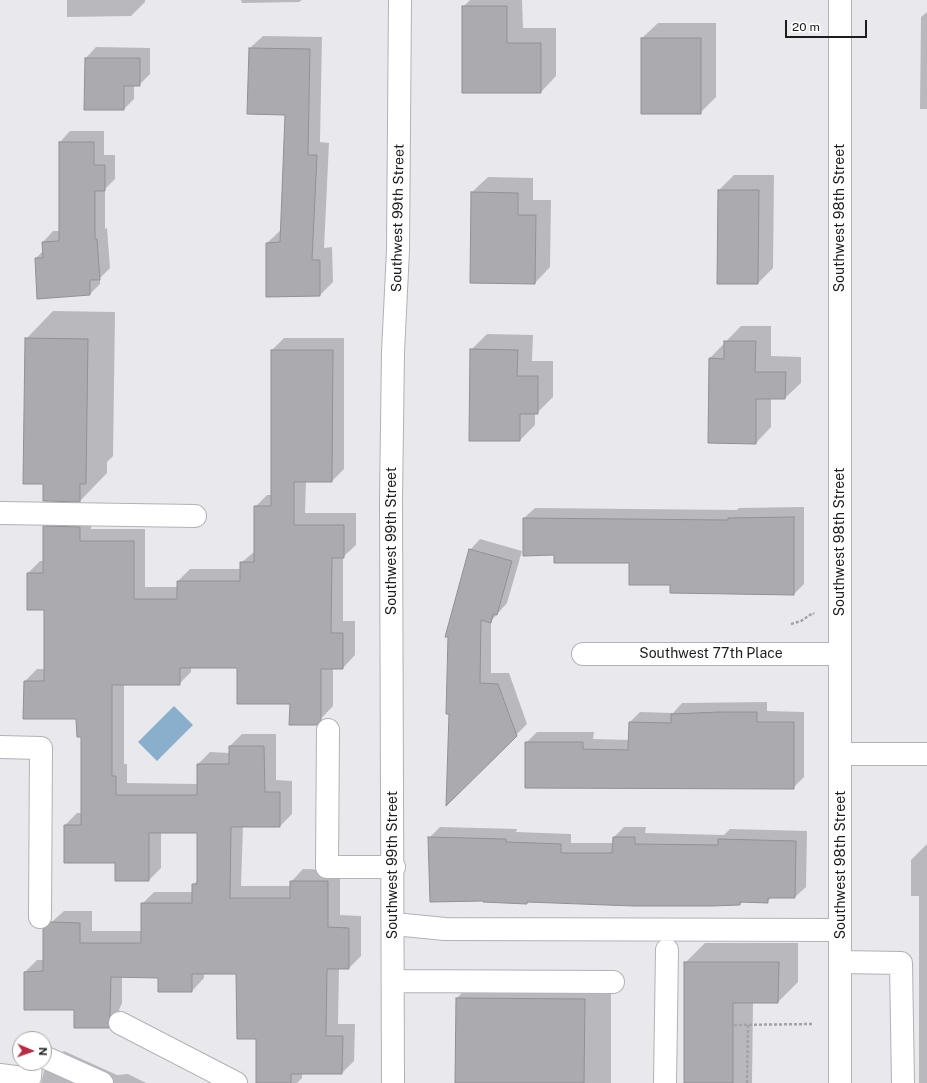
<!DOCTYPE html>
<style>
body{margin:0}
#map{position:relative;width:927px;height:1083px;overflow:hidden;background:#e8e8ed;font-family:"Public Sans",sans-serif}
canvas{display:block}
.north{position:absolute;left:12px;top:1031px;width:40px;height:40px;box-sizing:border-box;background:#fff;border:1px solid #a4a4a5;border-radius:50%;rotate:92deg;font-size:11px;font-weight:700;line-height:16px;text-align:center;color:#1c1c1e}
.north::after{content:'';display:block;margin:auto;width:14px;height:18px;background:#bb2a41;clip-path:polygon(50% 0,100% 100%,50% 72%,0 100%)}
.scale{position:absolute;left:785px;top:20px;width:82px;height:18px;box-sizing:border-box;border:2px solid #1c1c1e;border-top:0;padding-left:5px;font-size:12px;line-height:14px;white-space:nowrap;color:#1c1c1e;-webkit-text-stroke:3px #fff;paint-order:stroke}
</style>
<div id="map">
<canvas width="927" height="1083"></canvas>
<div class="north">N</div>
<div class="scale">20 m</div>
</div>
<script>
const ctx = document.querySelector('canvas').getContext('2d');
ctx.lineJoin = 'round';
function paint(path, color) { ctx.fillStyle = color; ctx.fill(path, 'evenodd'); }
const toPath = rows => new Path2D(rows.map(r => 'M' + r).join(''));
function trace(path, color, width, dash) { ctx.strokeStyle = color; ctx.lineWidth = width; ctx.lineCap = dash ? 'butt' : 'round'; ctx.setLineDash(dash || []); ctx.stroke(path); }
function write(font, color, halo, rows, align = 'center') {
  ctx.font = font + ' "Public Sans",sans-serif'; ctx.lineWidth = 3; ctx.setLineDash([]); ctx.textBaseline = 'middle'; ctx.strokeStyle = halo; ctx.fillStyle = color; for (const [text, x, y, turn = 0] of rows) {
    ctx.save(); ctx.translate(x, y); ctx.rotate((+turn || 0) * Math.PI / 180); ctx.textAlign = isNaN(turn) ? turn : align; if (halo) ctx.strokeText(text, 0, 0); ctx.fillText(text, 0, 0); ctx.restore();
  }
}
const water = toPath([
 [174,706,193,725,157,761,138,742]
]);
const shadow = toPath([
 [67,0,145,0,145,2,131,16,67,17],
 [241,0,302,0,299,2,242,3],
 [470,0,522,0,523,28,556,28,556,76,541,92,463,7],
 [927,12,927,109,920,109,921,17],
 [658,23,716,23,716,97,700,113,642,38],
 [263,36,322,37,320,142,329,143,324,248,332,247,333,282,320,295,267,243,281,230,286,114,250,48],
 [96,47,150,48,150,74,139,85,134,85,134,99,124,109,86,58],
 [70,131,104,131,104,155,115,155,115,179,105,189,105,229,107,228,110,268,100,278,100,284,90,294,36,258,43,251,43,242,53,231,60,231,60,142],
 [734,175,774,175,773,268,758,283,719,190],
 [488,177,533,178,533,200,551,200,550,267,535,283,472,192],
 [53,311,115,312,113,456,107,462,107,473,80,501,26,339],
 [741,326,771,326,771,356,801,357,801,383,785,398,771,398,771,427,756,443,710,358],
 [487,334,533,335,532,361,553,361,553,397,537,413,535,413,535,425,520,440,471,350],
 [284,338,344,338,344,469,332,481,306,481,305,513,356,513,356,545,343,557,343,621,355,621,355,655,343,668,333,668,333,706,316,724,291,703,238,667,191,667,191,672,179,684,124,684,124,764,127,764,127,783,198,784,198,764,210,752,230,753,230,746,242,734,276,734,276,780,292,781,292,814,280,826,243,826,241,886,291,886,291,882,303,869,340,870,340,915,361,916,361,956,349,968,339,968,338,1024,355,1024,354,1061,342,1073,302,1073,302,1078,297,1083,257,1083,257,1038,237,973,204,973,204,978,192,991,159,977,122,976,122,1003,119,1010,120,1015,108,1027,75,1009,25,972,37,960,44,960,44,929,64,911,92,911,92,931,142,931,142,904,154,892,193,892,193,885,198,880,198,832,161,832,161,868,149,880,116,862,65,825,77,813,82,813,82,736,77,718,25,681,37,669,45,669,45,609,28,573,40,561,44,561,44,527,56,514,92,515,91,529,145,529,145,587,178,587,178,581,190,569,241,569,241,563,255,551,255,507,267,495,272,495,272,350],
 [804,507,804,584,794,594,671,584,630,562,555,554,524,518,535,508,737,510,739,508],
 [480,539,522,551,507,603,491,621,491,673,509,673,527,724,447,804,470,550],
 [767,702,767,711,804,712,804,777,793,788,526,743,537,732,594,732,593,739,630,740,630,722,640,712,673,713,682,703],
 [440,827,517,829,516,832,571,834,571,843,613,843,614,837,624,827,646,827,645,833,724,835,730,829,807,831,806,887,795,897,772,897,767,902,743,902,740,904,529,901,527,903,429,838],
 [927,844,927,1083,919,1083,919,896,911,896,911,860],
 [705,943,798,943,798,982,778,1002,753,1002,752,1083,685,1083,685,963],
 [484,971,611,972,611,1083,456,1083,457,998],
 [64,1051,117,1075,128,1074,146,1083,41,1083,44,1071]
]);
const building = toPath([
 [462,6,507,6,507,43,541,43,541,93,462,93,462,6],
 [641,38,701,38,701,114,641,114,641,38],
 [249,48,310,49,308,155,317,155,312,260,320,260,320,296,266,297,266,243,280,242,285,115,247,114,249,48],
 [85,58,140,58,140,86,124,86,124,110,84,110,85,58],
 [59,142,94,142,94,165,105,165,105,191,95,191,95,239,97,239,100,280,90,280,90,295,37,299,35,258,43,258,42,242,59,241,59,142],
 [718,190,759,190,758,284,717,284,718,190],
 [471,192,518,193,518,215,536,215,535,284,470,283,471,192],
 [25,338,88,339,86,484,80,484,80,502,43,501,43,484,23,484,25,338],
 [724,341,756,341,755,372,786,372,785,399,756,399,756,444,708,443,709,358,724,359,724,341],
 [470,349,518,350,517,376,538,376,538,414,520,414,520,441,469,441,470,349],
 [271,350,333,350,332,482,294,482,294,525,344,525,344,558,332,558,331,633,343,633,343,669,321,669,321,720,317,725,289,725,290,704,237,704,237,668,180,668,180,685,112,685,112,776,116,776,116,795,197,795,197,764,229,764,229,746,264,746,265,792,280,792,280,827,231,827,230,898,290,898,290,881,328,881,328,927,349,928,349,969,327,969,326,1036,343,1036,342,1074,291,1074,291,1083,256,1083,256,1039,237,1039,236,974,192,974,192,992,158,992,158,978,111,977,110,1016,108,1023,109,1028,74,1028,74,1010,24,1010,24,972,43,971,43,929,51,922,80,923,80,943,141,943,141,903,192,903,192,884,197,884,197,833,149,833,149,881,115,881,115,863,64,863,64,825,81,825,81,737,77,737,76,719,23,719,24,681,44,681,44,610,27,610,27,573,43,573,43,526,80,527,80,541,134,541,134,599,177,599,177,581,240,581,240,562,254,562,254,506,271,506,271,350],
 [794,517,794,595,670,593,670,585,629,585,629,563,554,563,554,555,523,556,523,518,728,520,728,518,794,517],
 [469,549,512,561,497,615,493,614,491,623,481,620,480,683,498,684,517,736,446,806,449,714,446,714,448,637,445,637,469,549],
 [720,712,757,712,757,722,794,722,794,789,525,788,525,742,583,742,583,749,628,750,629,722,671,723,671,714,720,712],
 [428,837,506,839,506,842,561,844,561,853,612,853,613,837,635,837,635,844,718,845,718,839,796,841,795,898,768,898,768,903,740,902,740,905,712,906,634,906,527,902,527,904,483,902,483,901,430,902,428,837],
 [684,962,779,962,778,1003,733,1003,733,1083,684,1083,684,962],
 [456,998,585,999,584,1083,455,1083,456,998]
]);
const path = toPath([
 [791,624,801,621,813,613,814,614],
 [734,1025,813,1024],
 [747,1083,748,1025]
]);
const minor = toPath([
 [0,513,195,516],
 [583,654,840,654],
 [328,730,327,867,394,867],
 [0,747,41,748,40,917],
 [841,754,927,754],
 [394,924,445,929,840,930],
 [841,962,901,963,903,1083],
 [393,981,613,982],
 [120,1023,236,1083],
 [44,1057,102,1083],
 [0,1075,23,1078,30,1077,31,1063],
 [393,1083,391,499,393,352,398,250,400,0],
 [665,1083,667,950],
 [840,1083,840,0]
]);
const streetNames = [
 ["Southwest 99th Street",398,218,-89],
 ["Southwest 98th Street",840,218,-90],
 ["Southwest 99th Street",392,541,-90],
 ["Southwest 98th Street",840,542,-90],
 ["Southwest 77th Place",711,654],
 ["Southwest 99th Street",393,865,-90],
 ["Southwest 98th Street",841,865,-90]
];
paint(water, '#8aafcc');
paint(shadow, '#0003');
paint(building, '#abaaae');
trace(building, '#919094', 1);
trace(minor, '#b1b2b6', 24);
trace(path, '#a3a3a7', 2.5, [3, 2]);
trace(minor, '#fff', 22);
write('14px', '#1c1c1e', '#fff', streetNames);
</script>
